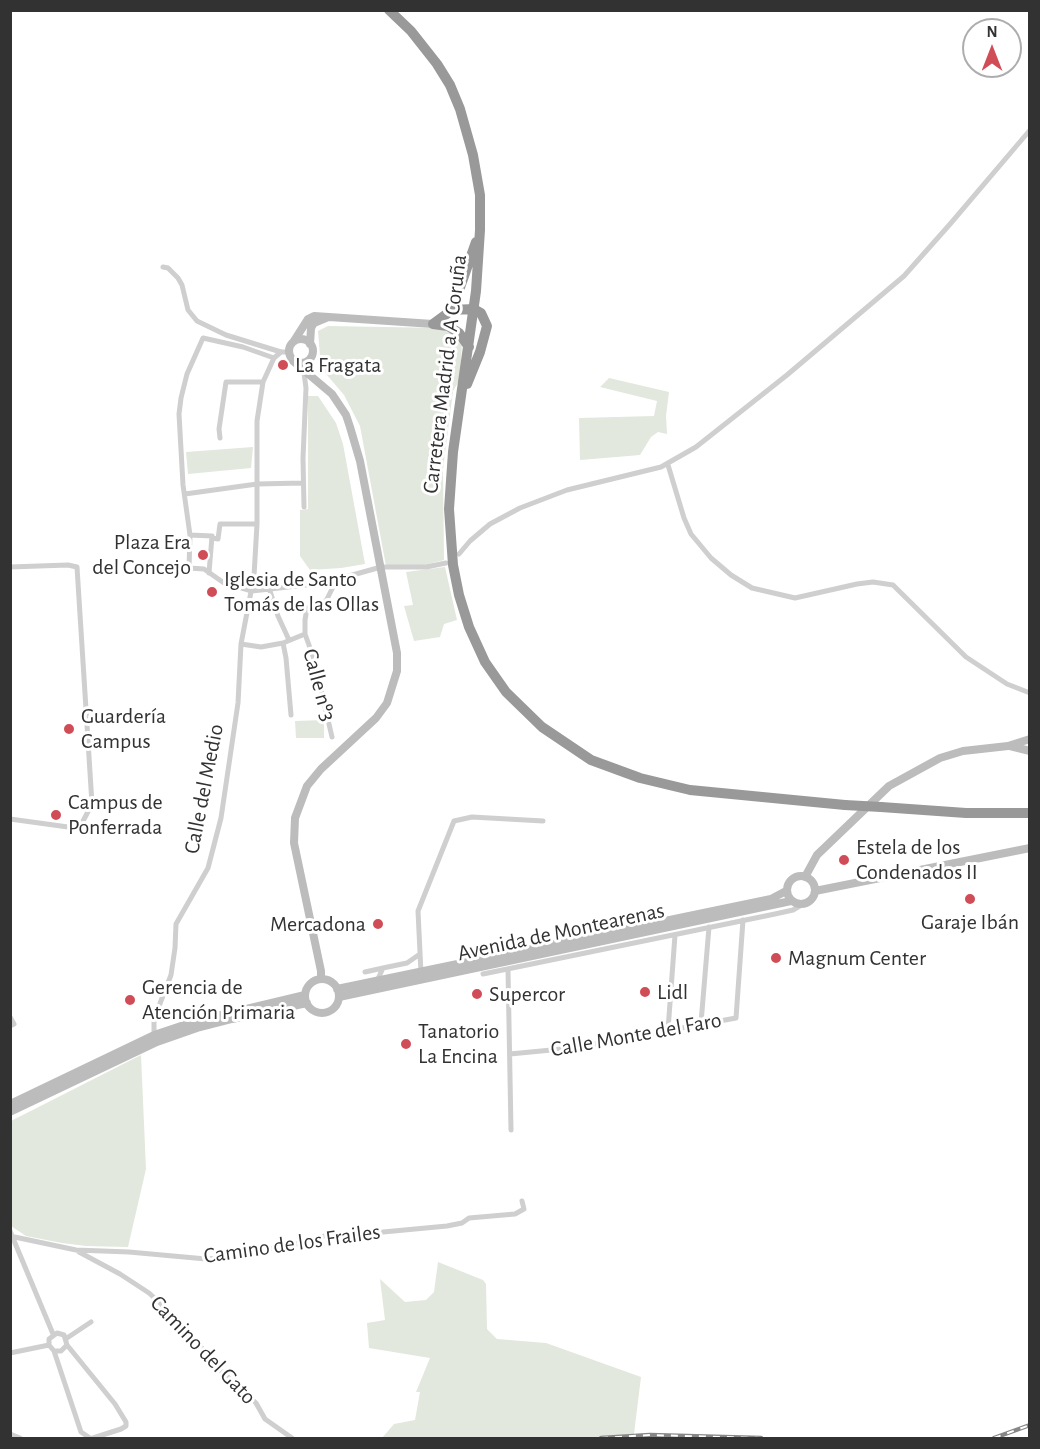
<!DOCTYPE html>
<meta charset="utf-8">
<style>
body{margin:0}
#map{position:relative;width:1040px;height:1449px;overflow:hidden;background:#fff;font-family:"Alegreya Sans",sans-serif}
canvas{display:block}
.frame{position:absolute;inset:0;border:12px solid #323232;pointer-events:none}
.north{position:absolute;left:962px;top:18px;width:60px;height:60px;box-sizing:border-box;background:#fff;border:2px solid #adadad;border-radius:50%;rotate:0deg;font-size:16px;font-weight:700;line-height:24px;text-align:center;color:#323232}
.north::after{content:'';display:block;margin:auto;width:21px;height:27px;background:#d04d57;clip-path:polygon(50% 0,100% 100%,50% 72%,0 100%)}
</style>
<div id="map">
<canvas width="1040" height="1449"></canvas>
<div class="frame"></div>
<div class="north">N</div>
</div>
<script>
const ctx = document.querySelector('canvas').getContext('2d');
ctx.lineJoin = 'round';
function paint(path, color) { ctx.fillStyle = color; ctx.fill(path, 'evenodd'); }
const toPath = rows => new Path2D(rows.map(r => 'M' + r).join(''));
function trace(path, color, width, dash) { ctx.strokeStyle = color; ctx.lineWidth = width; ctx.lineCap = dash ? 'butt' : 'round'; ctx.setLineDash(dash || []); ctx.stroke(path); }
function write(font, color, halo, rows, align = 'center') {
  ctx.font = font + ' "Alegreya Sans",sans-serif'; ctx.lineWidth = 6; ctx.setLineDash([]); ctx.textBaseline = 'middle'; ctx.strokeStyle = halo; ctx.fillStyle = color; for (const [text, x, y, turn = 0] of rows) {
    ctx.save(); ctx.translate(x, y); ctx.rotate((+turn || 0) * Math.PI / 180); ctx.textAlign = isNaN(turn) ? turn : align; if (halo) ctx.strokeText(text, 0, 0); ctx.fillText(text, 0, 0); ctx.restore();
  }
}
const green = toPath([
 [328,326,441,328,462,341,460,379,453,391,443,469,444,560,420,566,386,566,360,426,344,395,321,368,318,331],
 [609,378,669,392,666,416,667,434,658,432,651,437,640,455,580,460,579,418,654,416,657,401,600,387],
 [308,396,318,396,336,423,343,444,365,564,341,568,310,570,300,556,300,510,308,509],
 [253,447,251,468,188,474,186,452],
 [445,567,457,620,444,624,440,637,414,641,404,606,413,605,406,572],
 [324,720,324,738,296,738,295,721],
 [141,1055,146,1169,128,1247,86,1246,62,1243,26,1236,11,1226,11,1121],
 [438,1262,483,1280,486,1284,487,1329,497,1339,546,1343,641,1377,634,1434,593,1438,382,1438,394,1424,415,1420,420,1392,416,1392,430,1358,369,1348,367,1323,385,1320,380,1279,405,1302,426,1300,434,1292]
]);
const street = toPath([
 [163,267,168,268,178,278,182,285,188,310,197,321,226,335,281,352,289,352],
 [304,373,306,388,303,458,304,507],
 [220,438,219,429,226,382,263,382],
 [668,465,684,518,691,534,711,558,731,575,752,588,795,598,857,584,873,582,893,585,966,657,1007,684,1030,693],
 [185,494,257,484,303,483],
 [190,535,183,485,179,414,181,398,187,374,203,338,243,347,274,358,281,352],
 [212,538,218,539,220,524,257,524],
 [459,554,470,541,490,524,520,508,567,490,661,467,696,447,787,375,904,276,951,223,1030,130],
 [10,567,68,565,77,567,92,804,82,823,68,827,10,819],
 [209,573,212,536,190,535,189,568,204,569,224,583,252,591,324,583,381,567,426,567,446,563],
 [254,576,260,577,264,581,266,589],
 [269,588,278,616,289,640],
 [283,643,286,658,291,715],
 [241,644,261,647,283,643,305,634],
 [332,737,314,659,305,634,305,620,307,608,326,601,337,579],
 [508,970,511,1130],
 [365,972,383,968],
 [421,973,418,911,454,821,472,817,543,821],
 [483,974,775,914,793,910,803,904],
 [377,981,383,968,407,963,420,954],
 [10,1017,14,1024,10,1026],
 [701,1023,709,927],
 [668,1030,675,935],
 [154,1035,154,1019,171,975,175,948,176,924,208,868,221,818,238,703,241,644,254,576,257,524,257,421,263,382,274,358],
 [510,1054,572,1048,736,1018,743,920],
 [10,1231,53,1334],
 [10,1236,76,1250,129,1252,206,1259,222,1258,306,1242,327,1235,362,1234,447,1226,462,1223,469,1218,515,1214,524,1209,522,1201],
 [79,1252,120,1274,149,1293,181,1322,217,1367,256,1403,265,1419,292,1438],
 [67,1338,91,1322],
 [67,1345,61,1351,54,1351,49,1345,49,1339,57,1333,64,1335,67,1345,115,1404,126,1422,126,1426,121,1429,93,1438],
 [54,1351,81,1432,90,1438],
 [10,1353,49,1345],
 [10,1434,20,1438]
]);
const secondary = toPath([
 '289 351a12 12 0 1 1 24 0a12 12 0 1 1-24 0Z',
 [294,341,308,319,314,316,433,324],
 [310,344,311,328,314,323,326,318],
 [293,361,332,394,346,415,350,427,360,461,397,653,397,671,387,703,376,718,321,769,307,786,295,818,294,843,321,971,321,979],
 [1010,746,1030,751],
 '787 890a14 14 0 1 1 28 0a14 14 0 1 1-28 0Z',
 [805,877,817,855,889,786,940,758,963,751,1008,746,1030,739],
 [815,891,1030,848],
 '305 996a17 17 0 1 1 34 0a17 17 0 1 1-34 0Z',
 [337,989,771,899,786,891],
 [339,997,791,901],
 [10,1104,154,1035,196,1021,305,995],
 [10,1112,157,1042,197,1028,232,1019,307,1003]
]);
const highway = toPath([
 [389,10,411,31,437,64,450,85,460,109,473,155,480,195,480,230,476,291,453,452,449,509,453,565,459,595,469,627,485,662,506,692,542,727,591,760,640,778,690,790,845,805],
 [452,310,474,309,481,313,487,326,480,352,467,384],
 [433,324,452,310,476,242],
 [433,324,448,326,459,333,469,347],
 [881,807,966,813,1030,813]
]);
const rail = toPath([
 [601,1438,650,1435,761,1438],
 [994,1438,1030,1425]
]);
const highwayBridge = toPath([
 [845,805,881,807]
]);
const markers = [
 [283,365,6,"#d04d57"],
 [203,555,6,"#d04d57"],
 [212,592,6,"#d04d57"],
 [69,729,6,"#d04d57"],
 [56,815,6,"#d04d57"],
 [844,860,6,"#d04d57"],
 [970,899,6,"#d04d57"],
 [378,924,6,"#d04d57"],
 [776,958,6,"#d04d57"],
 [645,992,6,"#d04d57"],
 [477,994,6,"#d04d57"],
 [130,1000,6,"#d04d57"],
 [406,1044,6,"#d04d57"]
];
const poiNames = [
 ["La Fragata",295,365],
 ["Plaza Era",191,542,"right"],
 ["del Concejo",191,567,"right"],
 ["Iglesia de Santo",224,579],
 ["Tomás de las Ollas",224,604],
 ["Guardería",81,716],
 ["Campus",81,741],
 ["Campus de",68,802],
 ["Ponferrada",68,827],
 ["Estela de los",856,847],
 ["Condenados II",856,872],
 ["Garaje Ibán",970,922,"center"],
 ["Mercadona",366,924,"right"],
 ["Magnum Center",788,958],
 ["Gerencia de",142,987],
 ["Atención Primaria",142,1012],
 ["Lidl",657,992],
 ["Supercor",489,994],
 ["Tanatorio",418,1031],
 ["La Encina",418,1056]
];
const streetNames = [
 ["Carretera Madrid a A Coruña",445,374,-83],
 ["Calle nº3",319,685,75],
 ["Calle del Medio",204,789,-79],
 ["Avenida de Montearenas",561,932,-12],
 ["Calle Monte del Faro",636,1035,-10],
 ["Camino de los Frailes",292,1244,-8],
 ["Camino del Gato",203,1350,46]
];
paint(green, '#e2e8dd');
trace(street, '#cfcfcf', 5);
trace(secondary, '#bcbcbc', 8);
trace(highway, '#999', 10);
trace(rail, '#878787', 4.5);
trace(rail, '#fff', 2, [7]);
trace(highwayBridge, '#999', 10);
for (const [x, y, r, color] of markers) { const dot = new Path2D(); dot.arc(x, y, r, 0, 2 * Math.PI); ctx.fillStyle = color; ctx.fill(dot); trace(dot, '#fff', 2); }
write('22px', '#323232', '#fff', poiNames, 'left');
write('22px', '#323232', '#fff', streetNames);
</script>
